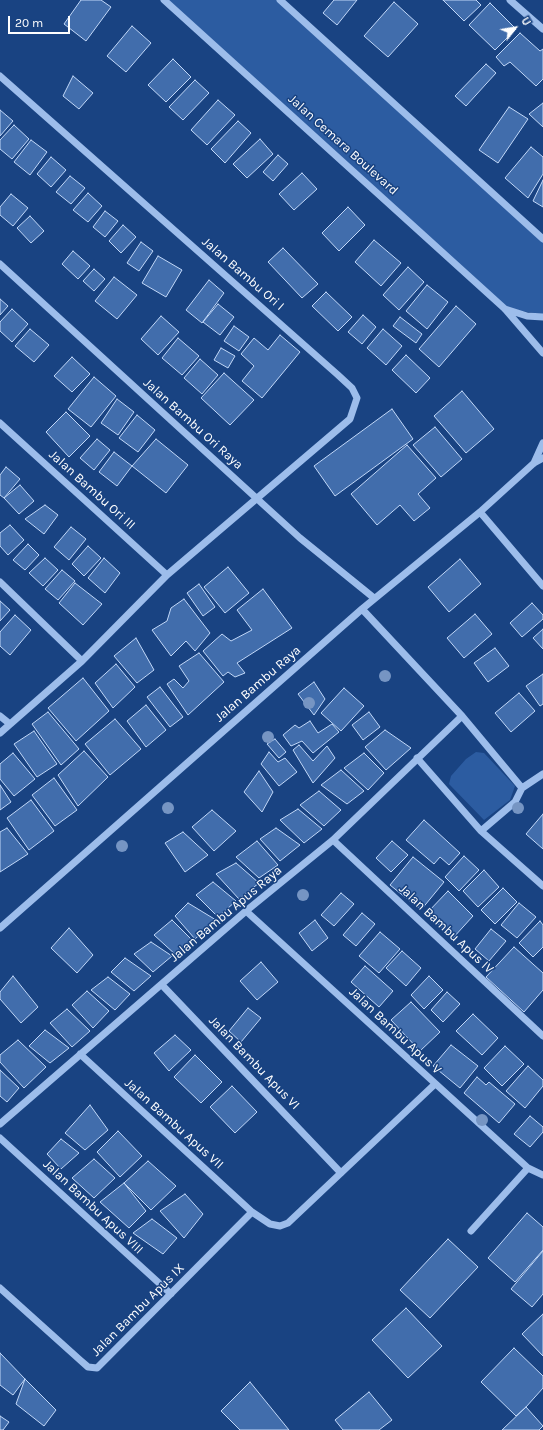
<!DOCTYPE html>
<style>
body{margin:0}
#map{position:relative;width:543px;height:1430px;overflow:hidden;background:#194382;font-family:Karla,sans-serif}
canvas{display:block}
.north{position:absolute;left:495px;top:8px;width:40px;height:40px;-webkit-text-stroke:3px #194382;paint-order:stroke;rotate:59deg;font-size:11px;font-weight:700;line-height:16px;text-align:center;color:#fff}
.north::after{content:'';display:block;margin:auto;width:14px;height:18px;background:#fff;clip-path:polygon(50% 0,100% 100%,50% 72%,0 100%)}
.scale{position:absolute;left:8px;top:16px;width:62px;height:18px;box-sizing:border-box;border:2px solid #fff;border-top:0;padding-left:5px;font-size:12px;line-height:14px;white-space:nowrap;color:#fff;-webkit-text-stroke:3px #194382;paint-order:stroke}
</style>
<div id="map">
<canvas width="543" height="1430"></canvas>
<div class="north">U</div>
<div class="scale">20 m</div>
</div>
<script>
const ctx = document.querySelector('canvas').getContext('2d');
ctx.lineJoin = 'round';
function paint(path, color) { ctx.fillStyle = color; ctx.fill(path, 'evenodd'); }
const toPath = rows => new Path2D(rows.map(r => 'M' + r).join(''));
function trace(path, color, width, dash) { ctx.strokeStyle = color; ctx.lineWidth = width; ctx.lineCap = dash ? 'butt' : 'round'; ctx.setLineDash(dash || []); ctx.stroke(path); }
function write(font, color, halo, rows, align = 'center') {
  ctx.font = font + ' Karla,sans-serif'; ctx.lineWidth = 3; ctx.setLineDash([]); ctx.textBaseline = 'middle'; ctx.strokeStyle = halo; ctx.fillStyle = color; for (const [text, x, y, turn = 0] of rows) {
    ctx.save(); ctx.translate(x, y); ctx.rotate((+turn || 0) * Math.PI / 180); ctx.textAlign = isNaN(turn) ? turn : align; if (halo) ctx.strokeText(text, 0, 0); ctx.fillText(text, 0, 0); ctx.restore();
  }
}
const green = toPath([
 [164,0,280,0,543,239,543,314,505,309],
 [476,752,484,753,515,786,510,800,484,820,449,784,451,776,466,759]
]);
const building = toPath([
 [81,0,101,0,111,7,86,41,64,24,81,0],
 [334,0,357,0,337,25,323,13,334,0],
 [443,0,476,0,481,5,464,21,443,0],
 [394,2,418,24,388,57,364,36,394,2],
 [490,3,516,29,495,50,469,25,490,3],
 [132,26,151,43,126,72,107,56,132,26],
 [520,33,540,51,543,49,543,79,536,86,510,62,504,66,496,57,520,33],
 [173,59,191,77,166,102,148,85,173,59],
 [486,64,496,73,466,106,455,96,486,64],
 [73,76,93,93,79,109,63,96,73,76],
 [195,80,209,93,183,120,169,107,195,80],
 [218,100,235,115,207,145,191,130,218,100],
 [543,103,543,127,529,114,543,103],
 [509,107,528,119,498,163,479,150,509,107],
 [0,110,13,121,0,136,0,110],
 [238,121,251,133,225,163,211,149,238,121],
 [14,125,29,139,12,159,0,149,0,140,14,125],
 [260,139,273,154,247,178,233,164,260,139],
 [31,140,47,152,30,175,14,162,31,140],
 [531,147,543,157,543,174,528,198,505,178,531,147],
 [278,155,288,164,273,181,263,172,278,155],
 [51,157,66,170,51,187,37,174,51,157],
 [302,173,317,189,294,210,279,194,302,173],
 [70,176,85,188,71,204,56,192,70,176],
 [543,180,543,207,533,201,543,180],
 [88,193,102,206,88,222,73,210,88,193],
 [11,194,28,208,13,226,0,215,0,207,11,194],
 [348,207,365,225,339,251,322,233,348,207],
 [105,211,118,221,105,237,93,227,105,211],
 [30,216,44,231,31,243,17,228,30,216],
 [123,225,136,237,121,253,109,241,123,225],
 [374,240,401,263,381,286,355,262,374,240],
 [141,242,153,251,139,271,127,263,141,242],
 [283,248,318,284,302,298,268,262,283,248],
 [73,251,90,266,78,279,62,264,73,251],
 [158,256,182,270,166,297,142,283,158,256],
 [408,267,424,282,399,310,383,295,408,267],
 [94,269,105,279,94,291,83,281,94,269],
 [114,277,137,295,117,319,95,301,114,277],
 [209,280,224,293,202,323,186,310,209,280],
 [427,285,448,302,427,329,406,311,427,285],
 [326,292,352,317,338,331,312,306,326,292],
 [0,299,8,306,0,315,0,299],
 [218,304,234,317,220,335,203,322,218,304],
 [456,306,476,324,439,367,419,349,456,306],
 [12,309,28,324,12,342,0,331,0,322,12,309],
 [363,315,376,327,362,344,348,332,363,315],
 [161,316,179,332,158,355,141,339,161,316],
 [400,317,422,334,416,343,393,326,400,317],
 [234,326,249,337,239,351,224,341,234,326],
 [30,329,49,345,34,362,15,346,30,329],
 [383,329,402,346,386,365,367,348,383,329],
 [280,335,300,352,262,398,242,381,254,366,241,354,254,338,268,350,280,335],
 [178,338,199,356,182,375,162,358,178,338],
 [221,348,235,356,228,368,214,360,221,348],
 [406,355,430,378,416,393,392,370,406,355],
 [72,357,90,374,72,392,54,376,72,357],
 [200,359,218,375,202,394,184,378,200,359],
 [224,373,254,400,230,425,201,398,224,373],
 [94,377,116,396,91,427,68,409,94,377],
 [462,391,494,429,466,453,434,416,462,391],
 [117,399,134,412,118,435,101,423,117,399],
 [392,409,413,439,335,496,314,466,392,409],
 [66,412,90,436,69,457,46,432,66,412],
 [137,415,155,430,138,452,119,438,137,415],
 [435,427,462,459,441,477,413,445,435,427],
 [97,439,110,450,94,470,80,458,97,439],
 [156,439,188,465,166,493,132,466,156,439],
 [407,445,436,478,418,494,430,508,414,521,400,505,377,525,351,494,407,445],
 [114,452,132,466,117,486,99,472,114,452],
 [6,467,20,479,4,498,0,495,0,475,6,467],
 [20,485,34,501,19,514,4,498,20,485],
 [45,505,58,515,44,534,25,519,45,505],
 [10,525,24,540,8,555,0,546,0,533,10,525],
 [71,527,86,539,69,560,54,547,71,527],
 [28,544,39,555,25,570,13,560,28,544],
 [88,546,101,558,84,576,72,564,88,546],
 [45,558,58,570,43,586,29,573,45,558],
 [104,558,120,573,105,593,88,578,104,558],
 [460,559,481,584,449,612,428,587,460,559],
 [228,567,249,593,225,613,204,587,228,567],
 [62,570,75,581,58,600,45,589,62,570],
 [75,583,102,604,83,625,59,603,75,583],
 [199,584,215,607,203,616,187,593,199,584],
 [263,589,292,628,237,663,245,673,235,677,228,672,223,676,203,651,222,634,231,641,252,630,237,610,263,589],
 [184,599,210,633,195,651,186,641,171,656,152,630,167,621,171,608,184,599],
 [0,601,10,610,0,621,0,601],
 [532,603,543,615,543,619,522,637,510,623,532,603],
 [475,614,492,634,464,658,447,638,475,614],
 [15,615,31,630,10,655,0,646,0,632,15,615],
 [543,629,543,649,533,638,543,629],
 [136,638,154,670,137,683,114,656,136,638],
 [495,648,509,666,488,682,474,663,495,648],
 [199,653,224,682,188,715,167,684,174,679,183,688,189,681,179,666,199,653],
 [116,664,135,687,113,708,95,683,116,664],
 [543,674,543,704,540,706,526,686,543,674],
 [83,678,109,711,76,741,48,708,83,678],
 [314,682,325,699,314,715,298,694,314,682],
 [160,687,183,717,170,727,147,697,160,687],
 [344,688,364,706,341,731,321,713,344,688],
 [519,693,535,711,511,732,495,713,519,693],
 [146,705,166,730,146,747,127,721,146,705],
 [48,712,79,749,61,765,32,724,48,712],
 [369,712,380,727,363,740,352,725,369,712],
 [115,719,141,749,110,775,85,744,115,719],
 [310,721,318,733,332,724,339,732,313,753,302,741,291,746,283,735,295,725,299,728,310,721],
 [385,730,411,748,386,770,365,747,385,730],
 [34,731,57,764,37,777,14,744,34,731],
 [275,739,286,752,279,758,267,744,275,739],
 [299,745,313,761,327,746,335,758,313,783,293,750,299,745],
 [84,751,108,777,78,806,58,775,84,751],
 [269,752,278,762,285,758,297,772,279,786,261,764,269,752],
 [13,753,35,779,14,796,0,779,0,764,13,753],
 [364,753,384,773,368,790,344,768,364,753],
 [341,770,364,791,347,804,321,785,341,770],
 [259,771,273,792,262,812,244,792,259,771],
 [54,778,77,810,55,826,32,795,54,778],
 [0,785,11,802,0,810,0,785],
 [319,791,341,810,324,826,300,805,319,791],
 [31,800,54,831,29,850,7,818,31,800],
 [298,809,322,829,304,843,280,820,298,809],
 [212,810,236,831,214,851,192,827,212,810],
 [543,814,543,849,526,834,543,814],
 [424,820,460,853,449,865,440,857,434,864,406,840,424,820],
 [7,828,28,854,0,872,0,832,7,828],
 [276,828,300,845,280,861,260,839,276,828],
 [183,832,208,855,185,872,165,843,183,832],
 [257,841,278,865,259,878,236,857,257,841],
 [392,841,408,855,391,872,376,858,392,841],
 [464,856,479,870,459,891,445,877,464,856],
 [413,857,444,882,421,910,390,885,413,857],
 [236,863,259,883,239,899,216,874,236,863],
 [484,870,499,887,478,907,463,891,484,870],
 [213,882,236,901,218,917,196,895,213,882],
 [503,888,517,902,495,924,481,910,503,888],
 [448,891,473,916,453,938,427,913,448,891],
 [341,893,354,904,334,926,321,915,341,893],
 [188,903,216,920,195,939,175,916,188,903],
 [519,903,536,917,517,938,501,925,519,903],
 [362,913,375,924,356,946,343,935,362,913],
 [172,920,192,940,176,955,154,935,172,920],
 [315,920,328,938,312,951,299,933,315,920],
 [540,921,543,925,543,947,533,957,519,943,540,921],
 [69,928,93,955,77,973,51,948,69,928],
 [491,929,506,941,489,961,475,949,491,929],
 [380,932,400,949,379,973,359,956,380,932],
 [151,942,172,956,153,972,134,954,151,942],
 [514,947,543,973,543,990,524,1012,486,977,514,947],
 [402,951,421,968,406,986,386,968,402,951],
 [125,958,151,976,134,991,111,972,125,958],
 [261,962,278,982,257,1000,240,981,261,962],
 [365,966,393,991,379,1007,351,982,365,966],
 [13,976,38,1007,21,1023,0,999,0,992,13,976],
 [429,976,443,990,424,1009,411,995,429,976],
 [108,977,130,994,115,1010,91,990,108,977],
 [87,991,109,1011,93,1028,72,1005,87,991],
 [447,992,460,1004,443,1022,431,1010,447,992],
 [411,1002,440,1032,420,1051,391,1020,411,1002],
 [248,1008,261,1018,241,1042,229,1031,248,1008],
 [67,1009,90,1031,72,1047,50,1023,67,1009],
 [473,1014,498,1038,482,1055,456,1031,473,1014],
 [45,1030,69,1048,50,1063,29,1046,45,1030],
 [175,1035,191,1050,169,1071,154,1053,175,1035],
 [18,1040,46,1067,24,1088,0,1062,0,1055,18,1040],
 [451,1045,478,1066,460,1088,433,1066,451,1045],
 [505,1046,524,1064,502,1086,484,1068,505,1046],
 [195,1055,222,1082,201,1103,174,1077,195,1055],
 [528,1066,543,1080,543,1086,525,1108,506,1091,528,1066],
 [0,1070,19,1088,7,1102,0,1096,0,1070],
 [477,1077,486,1085,489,1082,515,1104,499,1123,464,1093,477,1077],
 [232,1086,257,1112,235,1133,210,1107,232,1086],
 [90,1105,108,1130,85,1150,65,1133,90,1105],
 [530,1116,543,1127,543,1132,530,1147,514,1134,530,1116],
 [118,1131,142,1156,120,1177,97,1152,118,1131],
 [61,1139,79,1153,61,1169,47,1154,61,1139],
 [94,1159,115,1178,94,1198,72,1178,94,1159],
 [148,1161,176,1186,151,1210,124,1183,148,1161],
 [124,1183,146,1211,129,1228,100,1202,124,1183],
 [185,1194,203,1214,184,1238,160,1211,185,1194],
 [527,1213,543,1227,543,1250,515,1282,488,1258,527,1213],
 [152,1219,177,1238,163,1254,133,1233,152,1219],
 [448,1239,478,1267,430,1318,400,1290,448,1239],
 [543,1251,543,1294,532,1307,511,1289,543,1251],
 [406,1308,442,1346,408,1378,372,1340,406,1308],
 [543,1314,543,1356,522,1334,543,1314],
 [514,1348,543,1376,543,1388,526,1407,516,1416,481,1382,514,1348],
 [0,1353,25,1379,13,1395,0,1385,0,1353],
 [25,1379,56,1410,44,1426,16,1404,25,1379],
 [250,1382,289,1430,240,1430,221,1411,250,1382],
 [369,1392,392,1420,379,1430,343,1430,335,1420,369,1392],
 [526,1407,543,1426,539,1430,502,1430,526,1407],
 [0,1416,9,1422,3,1430,0,1430,0,1416]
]);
const minor = toPath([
 [164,0,505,309,543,353],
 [280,0,543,239],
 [510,0,543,29],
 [0,76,338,375,352,388,357,398,350,419,167,575,82,661,0,733],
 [0,264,300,538,374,598],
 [505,309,527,316,543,317],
 [0,423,167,575],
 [534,463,543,443],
 [480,512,543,586],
 [0,582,82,661],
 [362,609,462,716],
 [0,716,10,724],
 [417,758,481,831,543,886],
 [481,831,515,802,522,788],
 [333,840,543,1036],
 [246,911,528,1168,543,1175],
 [0,928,362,609,480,512,534,463,543,458],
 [162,985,341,1173],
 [80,1054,252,1212,270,1224,280,1226,288,1223,435,1084],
 [0,1124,246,911,333,840,462,716,522,788,543,774],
 [0,1138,171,1294],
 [471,1231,528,1168],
 [0,1288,80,1360,88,1367,97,1368,252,1212]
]);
const trees = [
 [385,676],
 [309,703],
 [268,737],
 [168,808],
 [518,808],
 [122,846],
 [303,895],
 [482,1120]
];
const streetNames = [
 ["Jalan Cemara Boulevard",343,145,42],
 ["Jalan Bambu Ori I",243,274,41],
 ["Jalan Bambu Ori Raya",193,424,42],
 ["Jalan Bambu Ori III",92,490,42],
 ["Jalan Bambu Raya",258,684,-41],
 ["Jalan Bambu Apus Raya",226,914,-40],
 ["Jalan Bambu Apus IV",446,929,43],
 ["Jalan Bambu Apus V",395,1031,43],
 ["Jalan Bambu Apus VI",254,1063,46],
 ["Jalan Bambu Apus VII",174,1124,42],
 ["Jalan Bambu Apus VIII",93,1207,43],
 ["Jalan Bambu Apus IX",138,1310,-45]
];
paint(green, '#2c5ca1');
paint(building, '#416dac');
trace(building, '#c2d8f8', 1);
trace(minor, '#9dbdeb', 7);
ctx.fillStyle = '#7695c3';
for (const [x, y] of trees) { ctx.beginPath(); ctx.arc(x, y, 6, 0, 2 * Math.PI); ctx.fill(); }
write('13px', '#fff', '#194382', streetNames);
</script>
